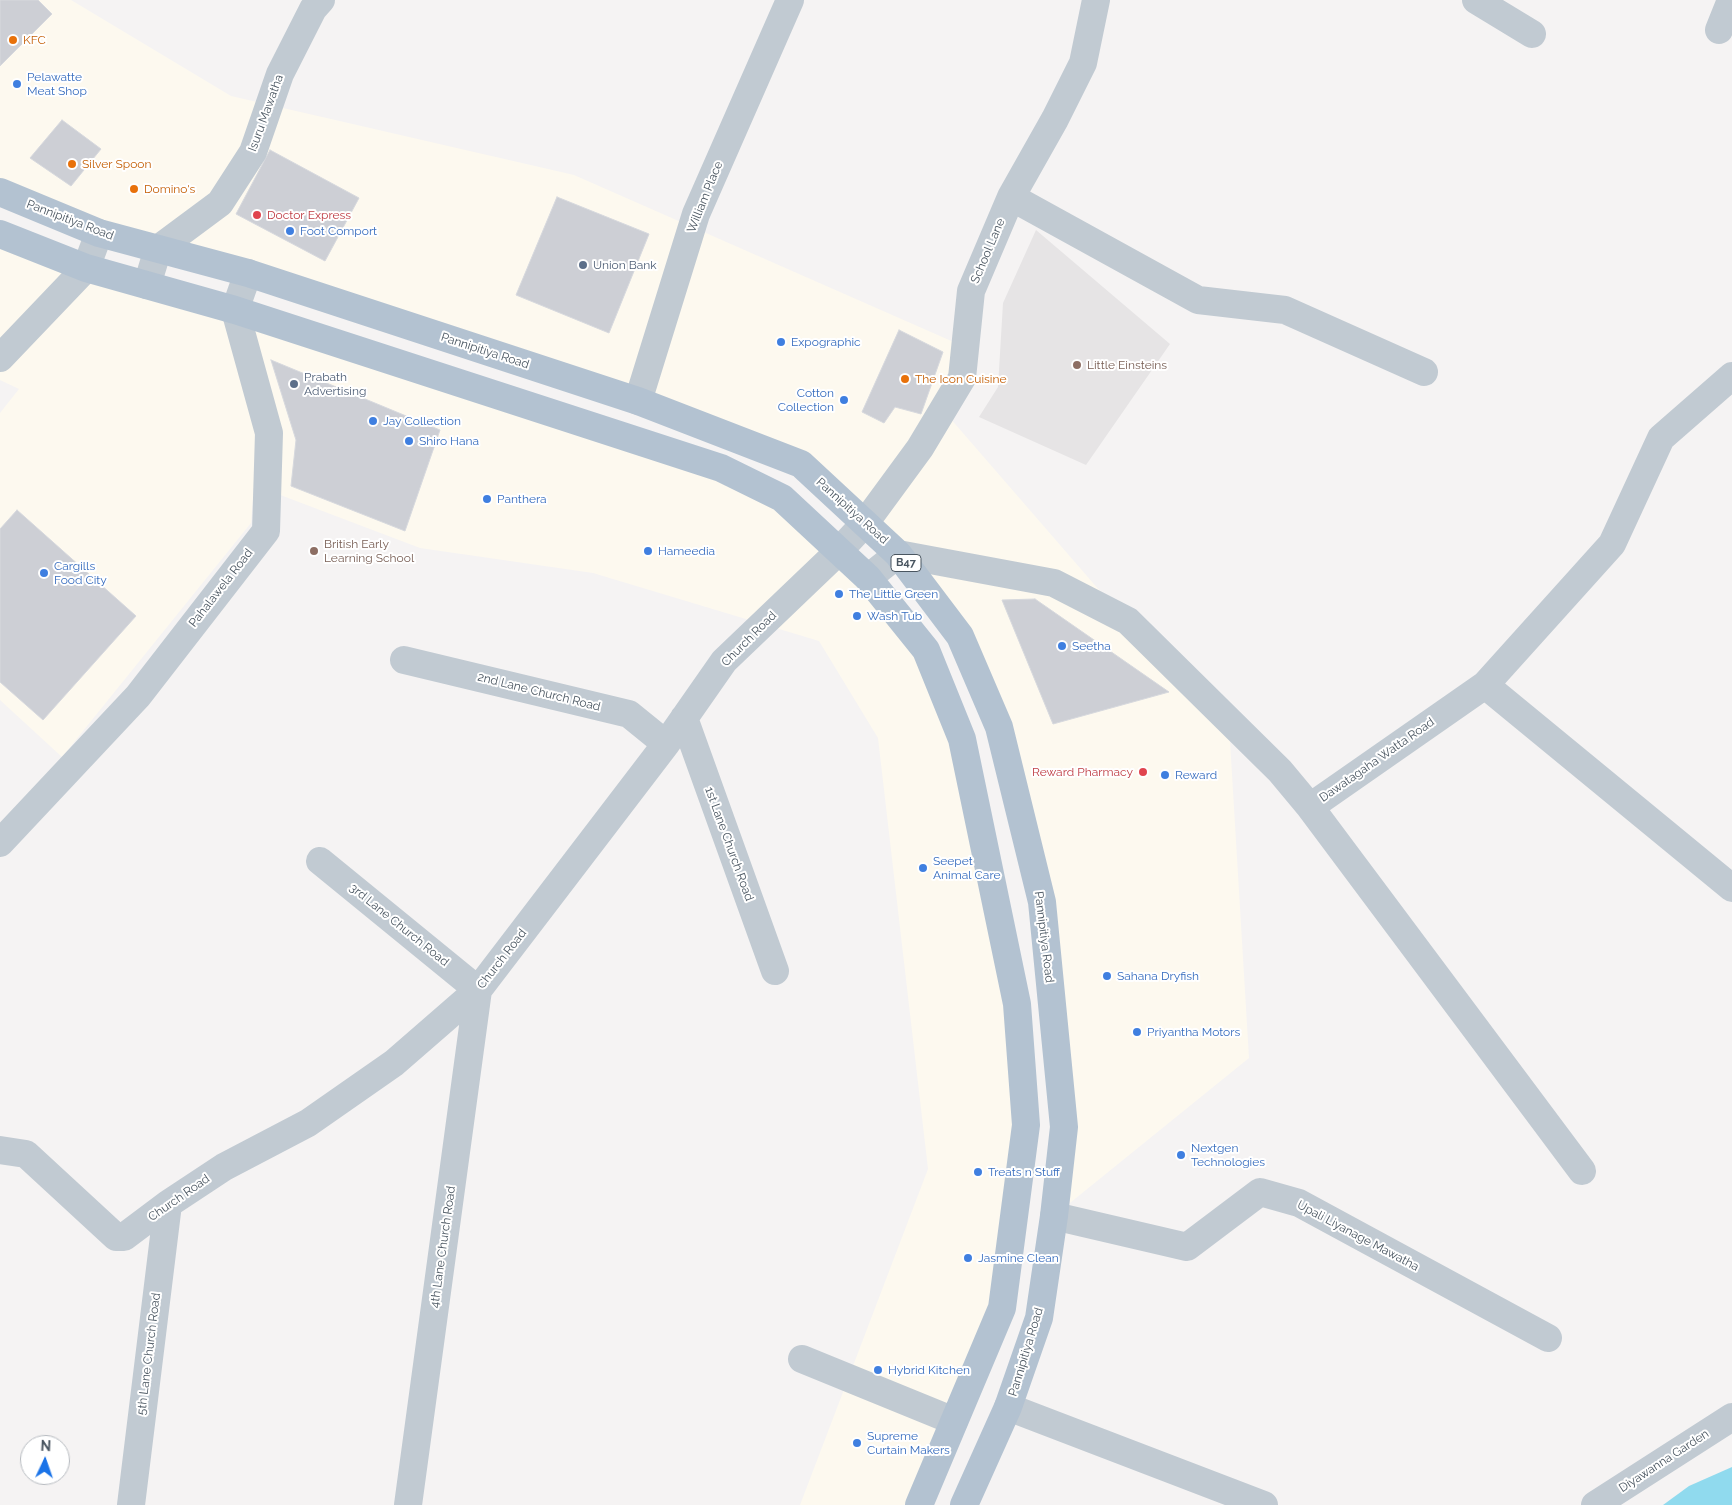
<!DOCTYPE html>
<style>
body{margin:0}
#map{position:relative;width:1732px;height:1505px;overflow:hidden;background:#f5f3f3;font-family:Raleway,sans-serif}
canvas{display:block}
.north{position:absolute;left:20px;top:1435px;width:50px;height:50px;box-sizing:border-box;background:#fff;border:1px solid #b7bbc0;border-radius:50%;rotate:3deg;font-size:14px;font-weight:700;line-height:20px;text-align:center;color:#4a5661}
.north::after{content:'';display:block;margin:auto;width:18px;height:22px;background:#1a73e8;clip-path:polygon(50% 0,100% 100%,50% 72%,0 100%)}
</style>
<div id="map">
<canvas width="1732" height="1505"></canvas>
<div class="north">N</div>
</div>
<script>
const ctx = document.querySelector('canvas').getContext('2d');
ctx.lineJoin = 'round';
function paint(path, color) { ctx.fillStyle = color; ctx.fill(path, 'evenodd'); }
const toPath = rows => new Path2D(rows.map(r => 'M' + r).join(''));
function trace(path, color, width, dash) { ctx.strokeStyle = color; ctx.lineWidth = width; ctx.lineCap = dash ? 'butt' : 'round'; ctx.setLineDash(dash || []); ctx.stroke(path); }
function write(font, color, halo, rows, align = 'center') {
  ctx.font = font + ' Raleway,sans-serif'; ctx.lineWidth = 4; ctx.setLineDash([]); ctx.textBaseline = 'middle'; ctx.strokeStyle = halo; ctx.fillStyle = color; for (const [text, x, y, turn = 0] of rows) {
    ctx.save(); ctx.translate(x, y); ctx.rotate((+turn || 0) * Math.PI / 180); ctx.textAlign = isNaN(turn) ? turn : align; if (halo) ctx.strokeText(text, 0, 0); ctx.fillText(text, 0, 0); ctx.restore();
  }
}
const commercial = toPath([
 [0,0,71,0,231,96,574,175,965,347,943,410,1230,741,1249,1058,1060,1211,1045,901,962,635,802,462,100,230,0,184],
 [0,239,720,473,779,502,921,653,957,740,999,909,1021,1125,997,1307,912,1505,800,1505,928,1169,878,738,819,641,593,573,420,548,254,485,251,523,62,757,0,700,0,413,19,389,0,380]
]);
const education = toPath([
 [1036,230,1170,344,1086,465,979,417,998,387,1003,303]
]);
const water = toPath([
 [1732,1467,1732,1505,1663,1505,1689,1486]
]);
const building = toPath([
 [0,0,38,0,52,14,0,66,0,0],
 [62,120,101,149,71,186,30,158,62,120],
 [270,150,359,198,325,261,236,214,270,150],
 [557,197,649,234,609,333,516,295,557,197],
 [899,330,943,352,921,414,895,407,884,423,862,412,899,330],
 [271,360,440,430,405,531,291,486,296,440,271,360],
 [17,510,136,616,43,720,0,682,0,529,17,510],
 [1035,599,1169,692,1053,724,1002,600,1035,599]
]);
const minor = toPath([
 [1476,0,1532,34],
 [1719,30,1731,0],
 [1011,197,1198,300,1285,310,1424,372],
 [147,285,158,249,220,203,253,152,280,74,313,9,321,0],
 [0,358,86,268,99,233],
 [638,401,696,214,790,0],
 [868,578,898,554,1054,583,1128,621,1280,771,1310,807,1485,685,1612,544,1661,438,1732,376],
 [404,660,629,714,666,744],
 [1485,685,1732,888],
 [684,718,775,971],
 [1310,807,1582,1171],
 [0,843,138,696,266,531,269,433,235,310,248,273],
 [320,861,478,990],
 [0,1150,26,1154,116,1237,124,1237,168,1204,224,1167,308,1123,394,1063,478,990,666,744,724,661,838,552,865,523,920,448,962,378,971,291,1011,197,1055,119,1083,63,1096,0],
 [1054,1216,1187,1247,1260,1192,1299,1203,1548,1338],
 [802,1359,954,1421],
 [1008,1407,1264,1505],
 [131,1505,168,1204],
 [408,1505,478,990],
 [1595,1505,1732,1417]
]);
const major = toPath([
 [0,192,99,233,248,273,638,401,801,464,898,554,960,636,999,727,1042,902,1064,1127,1054,1216,1039,1318,1008,1407,964,1505],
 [0,234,86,268,235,310,721,468,782,498,868,578,926,650,962,739,1017,1004,1026,1125,1002,1308,919,1505]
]);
const markers = [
 [13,40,5,"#e8710a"],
 [17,84,5,"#3f7fe0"],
 [72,164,5,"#e8710a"],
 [134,189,5,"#e8710a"],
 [257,215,5,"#e0444e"],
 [290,231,5,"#3f7fe0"],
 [583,265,5,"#5c6f8a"],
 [781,342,5,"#3f7fe0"],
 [1077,365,5,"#8d6e63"],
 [905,379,5,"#e8710a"],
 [294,384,5,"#5c6f8a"],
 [844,400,5,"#3f7fe0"],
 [373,421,5,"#3f7fe0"],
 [409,441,5,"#3f7fe0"],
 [487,499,5,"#3f7fe0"],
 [314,551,5,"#8d6e63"],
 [648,551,5,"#3f7fe0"],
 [44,573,5,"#3f7fe0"],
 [839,594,5,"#3f7fe0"],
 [857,616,5,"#3f7fe0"],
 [1062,646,5,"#3f7fe0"],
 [1143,772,5,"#e0444e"],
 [1165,775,5,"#3f7fe0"],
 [923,868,5,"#3f7fe0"],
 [1107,976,5,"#3f7fe0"],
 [1137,1032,5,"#3f7fe0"],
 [1181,1155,5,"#3f7fe0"],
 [978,1172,5,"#3f7fe0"],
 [968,1258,5,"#3f7fe0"],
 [878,1370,5,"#3f7fe0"],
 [857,1443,5,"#3f7fe0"]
];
const shields = [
 [906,563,30]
];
const shieldNames = [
 ["B47",906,563]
];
const foodNames = [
 ["KFC",23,40],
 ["Silver Spoon",82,164],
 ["Domino's",144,189],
 ["The Icon Cuisine",915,379]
];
const shopNames = [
 ["Pelawatte",27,77],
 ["Meat Shop",27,91],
 ["Foot Comport",300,231],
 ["Expographic",791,342],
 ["Cotton",834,393,"right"],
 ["Collection",834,407,"right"],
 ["Jay Collection",383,421],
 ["Shiro Hana",419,441],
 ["Panthera",497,499],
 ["Hameedia",658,551],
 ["Cargills",54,566],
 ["Food City",54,580],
 ["The Little Green",849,594],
 ["Wash Tub",867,616],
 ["Seetha",1072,646],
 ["Reward",1175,775],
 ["Seepet",933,861],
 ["Animal Care",933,875],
 ["Sahana Dryfish",1117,976],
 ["Priyantha Motors",1147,1032],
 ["Nextgen",1191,1148],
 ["Technologies",1191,1162],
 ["Treats n Stuff",988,1172],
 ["Jasmine Clean",978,1258],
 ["Hybrid Kitchen",888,1370],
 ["Supreme",867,1436],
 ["Curtain Makers",867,1450]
];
const streetNames = [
 ["Isuru Mawatha",266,113,-70],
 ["William Place",705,197,-68],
 ["Pannipitiya Road",70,220,21],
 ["School Lane",988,251,-67],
 ["Pannipitiya Road",485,351,18],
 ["Pannipitiya Road",852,511,42],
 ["Pahalawela Road",221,588,-52],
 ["Church Road",749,639,-45],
 ["2nd Lane Church Road",539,692,14],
 ["Dawatagaha Watta Road",1377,760,-35],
 ["1st Lane Church Road",729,844,70],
 ["3rd Lane Church Road",399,925,39],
 ["Pannipitiya Road",1044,937,83],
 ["Church Road",502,959,-52],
 ["Church Road",179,1198,-35],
 ["Upali Liyanage Mawatha",1358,1236,28],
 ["4th Lane Church Road",443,1247,-82],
 ["Pannipitiya Road",1026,1352,-73],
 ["5th Lane Church Road",149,1354,-83],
 ["Diyawanna Garden",1664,1461,-33]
];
const healthNames = [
 ["Doctor Express",267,215],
 ["Reward Pharmacy",1133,772,"right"]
];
const serviceNames = [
 ["Union Bank",593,265],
 ["Prabath",304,377],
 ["Advertising",304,391]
];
const educationNames = [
 ["Little Einsteins",1087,365],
 ["British Early",324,544],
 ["Learning School",324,558]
];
paint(commercial, '#fdf9ef');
paint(education, '#e6e4e5');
paint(water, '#90daee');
paint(building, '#cdcfd5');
trace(building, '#d7d9de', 1);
trace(minor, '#c1cad2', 28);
trace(major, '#b3c2d1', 28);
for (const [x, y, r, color] of markers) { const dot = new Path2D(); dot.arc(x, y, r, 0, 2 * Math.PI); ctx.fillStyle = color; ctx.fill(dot); trace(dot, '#fff', 2); }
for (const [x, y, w] of shields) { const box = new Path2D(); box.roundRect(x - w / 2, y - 8.5, w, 17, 4); ctx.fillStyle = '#fff'; ctx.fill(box); trace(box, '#4a5661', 1); }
write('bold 11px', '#4a5661', null, shieldNames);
write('12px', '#c56008', '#fff', foodNames, 'left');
write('12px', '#366cbe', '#fff', shopNames, 'left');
write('12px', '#4a5661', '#fff', streetNames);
write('12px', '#be3a42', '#fff', healthNames, 'left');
write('12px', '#4e5e75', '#fff', serviceNames, 'left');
write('12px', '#785e54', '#fff', educationNames, 'left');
</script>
